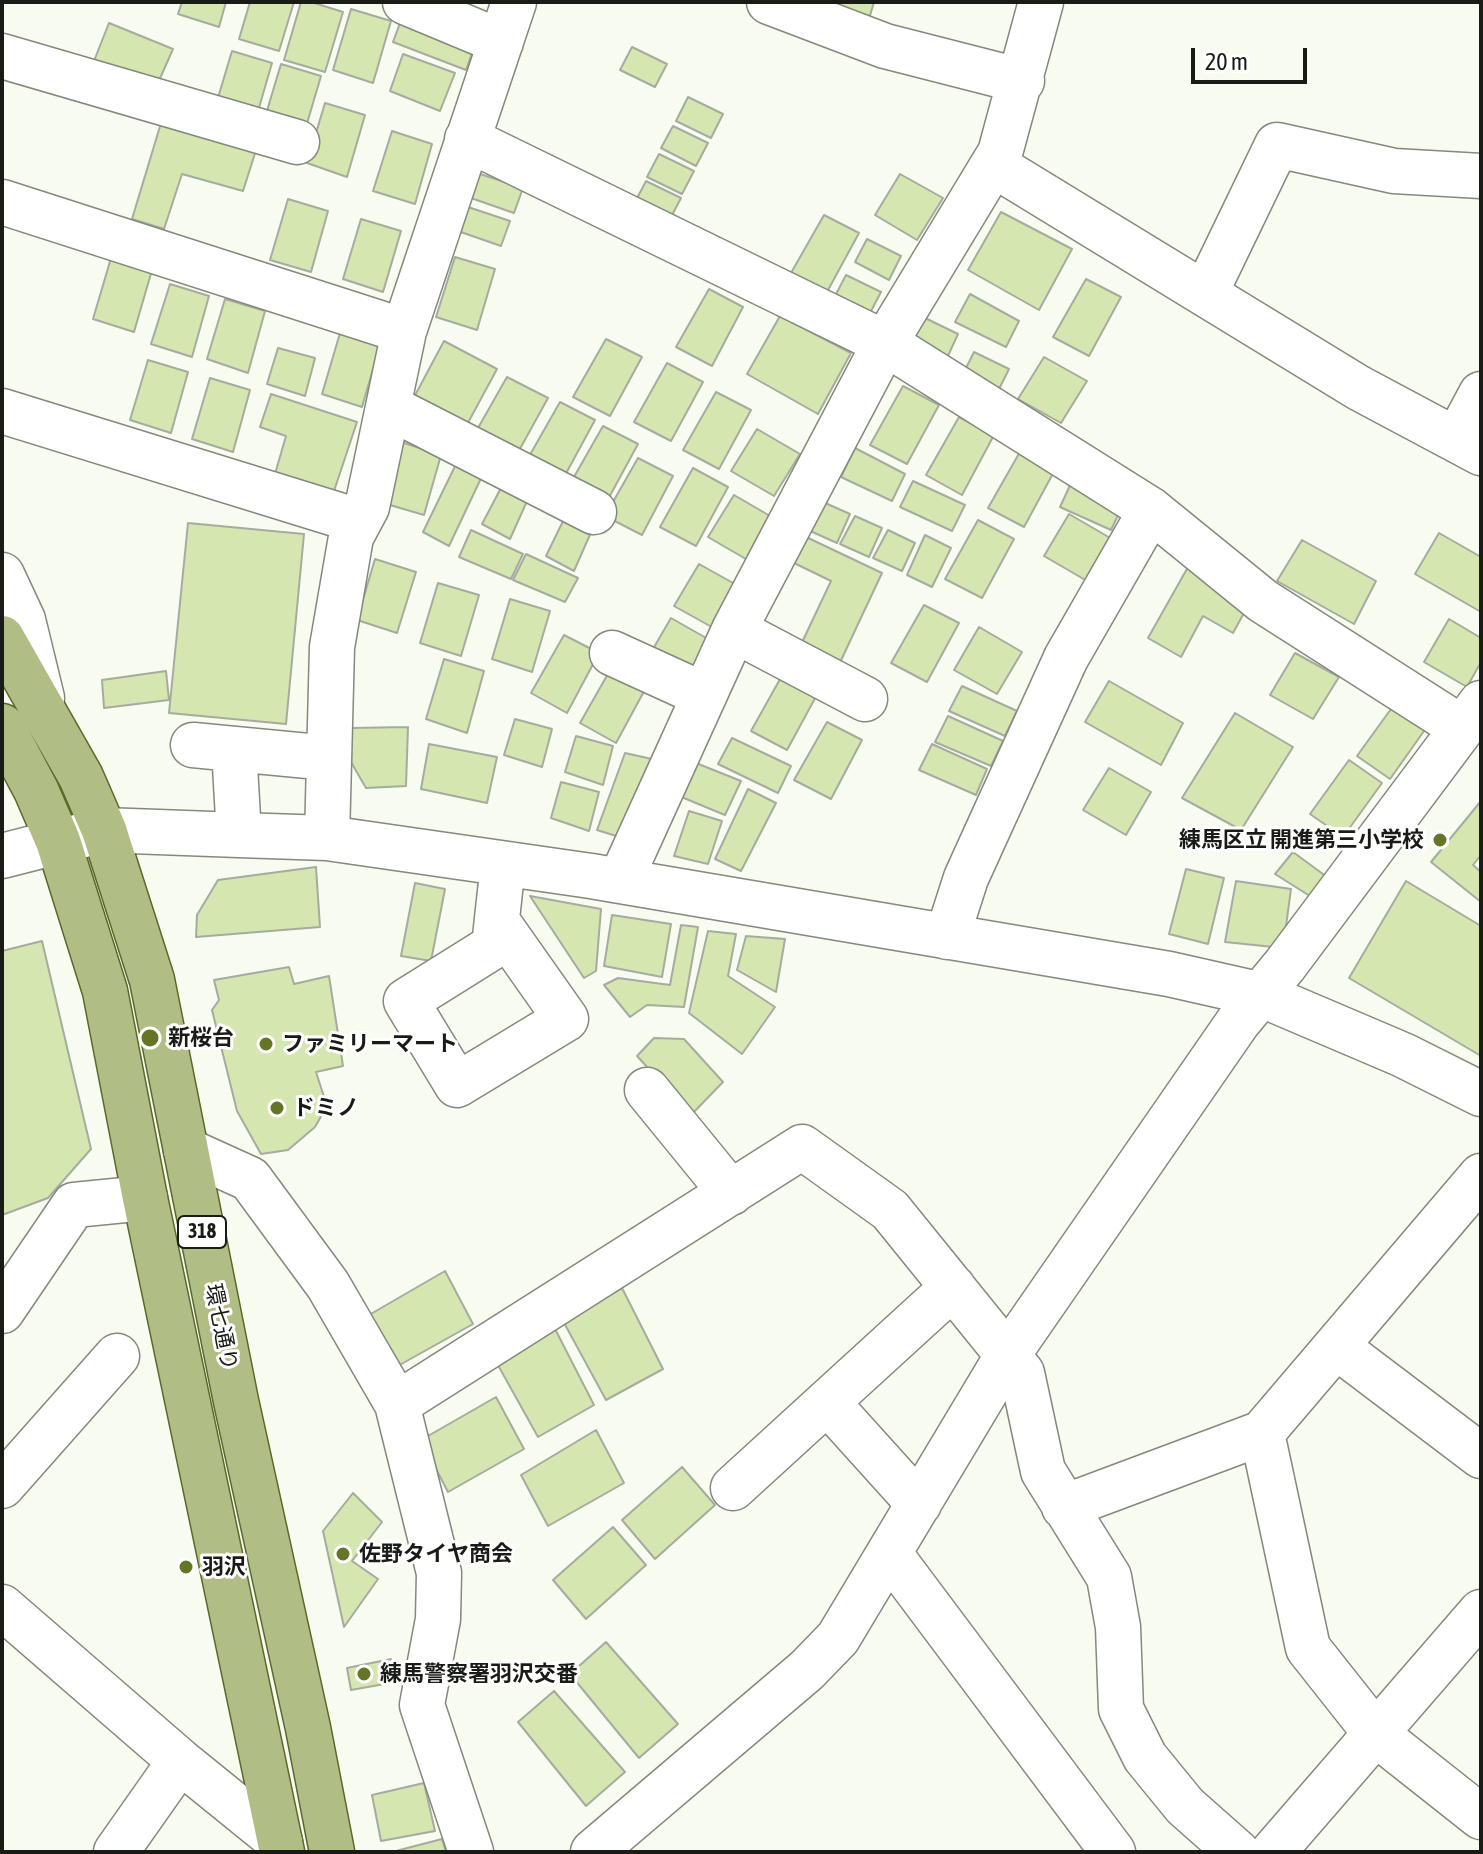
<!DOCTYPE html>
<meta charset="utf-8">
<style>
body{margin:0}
#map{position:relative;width:1483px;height:1854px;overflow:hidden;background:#f8fcf0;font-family:"Asap Condensed",sans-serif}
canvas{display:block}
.frame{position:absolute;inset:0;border:4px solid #191b16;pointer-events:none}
.scale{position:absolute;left:1191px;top:48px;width:116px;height:36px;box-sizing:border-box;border:4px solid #191b16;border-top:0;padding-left:10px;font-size:24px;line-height:28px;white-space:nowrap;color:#191b16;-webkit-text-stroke:6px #fff;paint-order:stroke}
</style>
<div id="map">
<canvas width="1483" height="1854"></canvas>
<div class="frame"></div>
<div class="scale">20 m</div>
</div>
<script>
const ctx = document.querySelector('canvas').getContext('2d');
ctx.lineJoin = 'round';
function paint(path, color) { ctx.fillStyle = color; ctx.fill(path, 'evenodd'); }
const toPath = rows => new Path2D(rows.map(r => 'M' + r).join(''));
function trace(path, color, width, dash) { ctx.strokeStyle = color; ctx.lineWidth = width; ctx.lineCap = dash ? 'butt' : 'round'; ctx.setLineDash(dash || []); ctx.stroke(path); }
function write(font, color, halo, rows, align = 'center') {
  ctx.font = font + ' "Asap Condensed","Noto Sans JP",sans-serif'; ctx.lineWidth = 6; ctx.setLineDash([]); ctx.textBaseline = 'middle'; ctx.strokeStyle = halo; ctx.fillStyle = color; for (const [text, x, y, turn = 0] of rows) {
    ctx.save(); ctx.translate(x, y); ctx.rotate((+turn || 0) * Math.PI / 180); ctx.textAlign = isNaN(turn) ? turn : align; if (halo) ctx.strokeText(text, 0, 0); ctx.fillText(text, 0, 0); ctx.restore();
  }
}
const building = toPath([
 [182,2,226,2,219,27,178,14,182,2],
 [250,2,294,2,279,51,239,39,250,2],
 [301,2,311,2,343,12,325,72,284,60,301,2],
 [826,2,874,2,869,19,826,2],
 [351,9,391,21,373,83,333,70,351,9],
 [403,15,476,42,466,70,393,42,403,15],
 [109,23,173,49,154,92,92,66,109,23],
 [632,47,667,64,655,87,620,70,632,47],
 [232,51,272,63,254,125,214,111,232,51],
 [403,54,455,73,440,111,390,91,403,54],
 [281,64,321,76,303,137,263,124,281,64],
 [688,97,723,114,711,138,676,121,688,97],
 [325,103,365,115,347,177,307,163,325,103],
 [164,113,258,144,243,191,182,174,164,229,132,219,164,113],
 [673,126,708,143,696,166,661,148,673,126],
 [392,131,432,144,415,204,373,191,392,131],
 [659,154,694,171,682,194,647,177,659,154],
 [477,173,523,188,514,213,468,197,477,173],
 [900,174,943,198,917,240,875,215,900,174],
 [646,181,681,198,669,221,634,204,646,181],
 [288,199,328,211,311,272,270,260,288,199],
 [465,206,510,221,501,246,455,230,465,206],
 [1001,212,1072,249,1039,310,968,270,1001,212],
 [824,215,859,233,827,292,791,273,824,215],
 [361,219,401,231,383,292,343,279,361,219],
 [867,239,901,256,889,280,855,262,867,239],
 [455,257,495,269,477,330,436,317,455,257],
 [111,258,152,270,134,332,93,319,111,258],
 [846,275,881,292,869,315,834,298,846,275],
 [1086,279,1121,297,1089,356,1053,337,1086,279],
 [170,284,209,296,192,357,151,344,170,284],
 [709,289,743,307,712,366,676,347,709,289],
 [970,294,1019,321,1006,347,955,322,970,294],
 [225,299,265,311,248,373,207,359,225,299],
 [780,316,851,353,818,414,747,374,780,316],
 [923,317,958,334,947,358,912,340,923,317],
 [340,333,380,345,362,407,322,394,340,333],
 [606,339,642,357,610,416,573,397,606,339],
 [444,341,497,369,463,432,412,401,444,341],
 [278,348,315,358,305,396,267,384,278,348],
 [974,352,1009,369,997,393,962,376,974,352],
 [1044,357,1087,381,1061,423,1018,399,1044,357],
 [148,360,188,372,171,433,130,420,148,360],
 [667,363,703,382,671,441,634,422,667,363],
 [507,377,548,398,516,456,474,435,507,377],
 [210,378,250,390,233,452,192,439,210,378],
 [903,386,939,405,907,464,870,445,903,386],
 [716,392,751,410,719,469,683,450,716,392],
 [271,394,357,422,334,491,275,474,286,436,260,427,271,394],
 [560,402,595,420,563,479,527,460,560,402],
 [959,417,994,435,962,495,926,475,959,417],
 [603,426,638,444,606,503,570,484,603,426],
 [757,429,800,454,774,496,731,471,757,429],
 [401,442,441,455,424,515,383,503,401,442],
 [855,448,905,474,892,501,841,477,855,448],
 [1021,450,1056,468,1024,527,988,508,1021,450],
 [638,458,673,476,642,535,605,516,638,458],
 [458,460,484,472,449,546,423,532,458,460],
 [693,468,728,487,696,546,660,527,693,468],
 [913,481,965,505,952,531,900,507,913,481],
 [1072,481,1123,505,1111,530,1060,507,1072,481],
 [502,486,528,499,510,539,482,524,502,486],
 [734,495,777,520,751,562,708,537,734,495],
 [823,502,850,514,837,543,808,530,823,502],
 [1069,514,1112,539,1087,581,1044,556,1069,514],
 [855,516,882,528,869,557,840,544,855,516],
 [565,517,592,530,574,571,546,556,565,517],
 [978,520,1014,539,982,598,945,579,978,520],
 [188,523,304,534,286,724,169,713,188,523],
 [471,530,523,554,511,579,459,557,471,530],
 [888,530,915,543,902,571,873,558,888,530],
 [1439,533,1481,557,1481,612,1415,574,1439,533],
 [925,535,951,548,932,587,907,575,925,535],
 [804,536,882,573,836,671,797,653,831,581,792,562,804,536],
 [1302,540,1376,581,1354,624,1277,581,1302,540],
 [526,554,578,578,565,602,513,580,526,554],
 [375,559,416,572,397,633,357,620,375,559],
 [699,564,742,588,717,630,674,606,699,564],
 [1188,567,1250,602,1233,633,1203,616,1181,657,1148,638,1188,567],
 [438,583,479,595,461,656,420,643,438,583],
 [510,599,550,611,532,672,492,659,510,599],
 [924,605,959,623,927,682,891,663,924,605],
 [671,618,715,643,689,685,646,661,671,618],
 [1449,619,1481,638,1481,662,1467,687,1424,662,1449,619],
 [979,627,1022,652,997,694,954,670,979,627],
 [564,635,599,653,567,713,531,693,564,635],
 [1295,653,1339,677,1313,719,1270,695,1295,653],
 [444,659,484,671,467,733,426,719,444,659],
 [613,665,648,684,616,743,580,723,613,665],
 [166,671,169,700,104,708,102,680,166,671],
 [784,672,819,691,787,750,751,731,784,672],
 [1109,681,1183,723,1161,765,1085,722,1109,681],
 [962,686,1017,711,1005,736,949,711,962,686],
 [1396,702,1429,724,1390,779,1357,756,1396,702],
 [1235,713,1293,747,1241,830,1182,798,1235,713],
 [948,716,1003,741,991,766,935,742,948,716],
 [515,719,552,729,542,767,504,755,515,719],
 [827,722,862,740,831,799,794,780,827,722],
 [408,727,406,786,366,788,351,762,351,728,408,727],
 [576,736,613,746,603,785,565,772,576,736],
 [732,738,791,766,778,793,718,764,732,738],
 [429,744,497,757,487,803,421,789,429,744],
 [932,744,987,769,976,795,919,770,932,744],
 [625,753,661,761,626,839,597,830,625,753],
 [1349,760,1382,783,1343,837,1310,814,1349,760],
 [696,763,741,781,725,815,679,796,696,763],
 [1109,768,1151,792,1126,835,1083,810,1109,768],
 [561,782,599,792,589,831,551,818,561,782],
 [748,789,776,803,741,871,715,859,748,789],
 [1481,801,1481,855,1473,865,1481,872,1481,902,1431,862,1481,801],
 [689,811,722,821,708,864,674,856,689,811],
 [1293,852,1327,877,1313,898,1275,874,1293,852],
 [316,867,320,927,196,937,197,915,218,880,316,867],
 [1186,869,1224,878,1208,944,1169,934,1186,869],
 [1236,881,1291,889,1283,948,1225,942,1236,881],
 [1406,881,1481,926,1481,1056,1349,978,1406,881],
 [415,883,445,889,431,961,401,956,415,883],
 [530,896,601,909,596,971,584,978,530,896],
 [612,915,671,924,662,977,604,966,612,915],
 [681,925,698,927,684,1007,647,1005,630,1017,604,985,618,978,670,985,681,925],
 [708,931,736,934,728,976,775,1007,742,1054,689,1013,708,931],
 [746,936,785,939,776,992,737,970,746,936],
 [42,941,91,1149,48,1198,2,1215,2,951,42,941],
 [289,967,294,984,329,976,343,1066,316,1072,327,1106,315,1127,288,1150,261,1154,237,1111,212,1010,219,1000,214,980,289,967],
 [654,1038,684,1039,723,1082,691,1115,637,1056,654,1038],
 [445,1271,473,1324,396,1367,369,1315,445,1271],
 [622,1288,663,1369,606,1400,563,1321,622,1288],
 [553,1325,594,1405,538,1437,494,1358,553,1325],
 [496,1397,524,1449,448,1492,421,1440,496,1397],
 [596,1430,624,1483,548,1526,521,1475,596,1430],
 [682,1467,715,1505,655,1559,622,1520,682,1467],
 [353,1493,382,1522,352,1561,378,1579,344,1627,323,1531,353,1493],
 [613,1527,646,1565,586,1619,553,1580,613,1527],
 [606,1642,678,1724,639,1758,570,1674,606,1642],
 [391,1659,396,1682,351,1690,347,1668,391,1659],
 [554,1691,625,1772,586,1806,518,1722,554,1691],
 [424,1783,435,1831,381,1841,372,1795,424,1783],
 [442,1839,446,1852,392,1852,442,1839]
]);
const minor = toPath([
 [405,2,501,42],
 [769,2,885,46,1022,81],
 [2,56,297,142],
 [467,139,885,343,1151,510,1263,601,1462,728],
 [994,165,1359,388,1481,453],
 [2,202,404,331],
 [1206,292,1277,145,1394,171,1481,176],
 [389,407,594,512],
 [2,411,358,521],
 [1457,439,1481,394],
 [2,575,23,620,42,698],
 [734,630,865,699],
 [612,653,704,695],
 [193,745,329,758],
 [234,749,239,835],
 [327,838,332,647,351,537,367,507,404,331,514,2],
 [2,856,104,830,239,835,327,838,591,876,1169,974,1262,995,1403,1055,1481,1094],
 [620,881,734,630,885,343,1000,153,1041,2],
 [497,921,566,1019,457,1085,406,1001,494,946,503,864],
 [947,937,966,878,1066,658,1151,510],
 [647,1090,731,1193],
 [186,1150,250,1179,328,1285,397,1404,439,1573,438,1619,422,1705,471,1852],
 [2,1311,74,1205,145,1198],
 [1337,1347,1481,1456],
 [827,1402,919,1504],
 [397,1404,802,1147,890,1210,1022,1373,1043,1471,1109,1577,1118,1627,1121,1709,1145,1757,1185,1806,1237,1852],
 [1262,1433,1308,1648,1376,1734,1481,1817],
 [2,1486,117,1356],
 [733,1488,953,1287],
 [1064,1507,1262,1433,1481,1176],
 [889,1553,1113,1852],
 [2,1607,180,1761,280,1842],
 [116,1852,180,1761],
 [593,1852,807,1670,838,1638,1007,1356,1238,1022,1285,965,1481,703],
 [1273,1852,1481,1612]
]);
const major = toPath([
 [2,638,81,777,104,830,152,980,236,1401,308,1728,332,1852],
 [2,726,36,790,58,841,105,991,145,1198,282,1852]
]);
const markers = [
 [1440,840,8,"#627626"],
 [150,1038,10,"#627626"],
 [266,1044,8,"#627626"],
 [277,1108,8,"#627626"],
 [343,1554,8,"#627626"],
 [186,1567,8,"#627626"],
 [364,1674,8,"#627626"]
];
const shields = [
 [202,1232,48]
];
const shieldNames = [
 ["318",202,1232]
];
const poiNames = [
 ["練馬区立 開進第三小学校",1424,840,"right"],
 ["新桜台",168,1038],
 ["ファミリーマート",282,1044],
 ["ドミノ",293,1108],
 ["佐野タイヤ商会",359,1554],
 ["羽沢",202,1567],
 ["練馬警察署羽沢交番",380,1674]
];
const streetNames = [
 ["環七通り",221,1327,79]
];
paint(building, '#d5e6b1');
trace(building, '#a7ab9f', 2);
trace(minor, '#84887d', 47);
trace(major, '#59692a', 47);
trace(minor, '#fff', 44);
trace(major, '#b0be85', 44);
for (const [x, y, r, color] of markers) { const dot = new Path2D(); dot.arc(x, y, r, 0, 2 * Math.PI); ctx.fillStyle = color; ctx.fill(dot); trace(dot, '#fff', 3); }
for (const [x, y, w] of shields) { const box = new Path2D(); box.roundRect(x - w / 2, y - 16, w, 32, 6); ctx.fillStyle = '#fff'; ctx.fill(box); trace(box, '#191b16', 2); }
write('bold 20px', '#191b16', null, shieldNames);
write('bold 22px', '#191b16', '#fff', poiNames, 'left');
write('22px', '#191b16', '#fff', streetNames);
</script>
